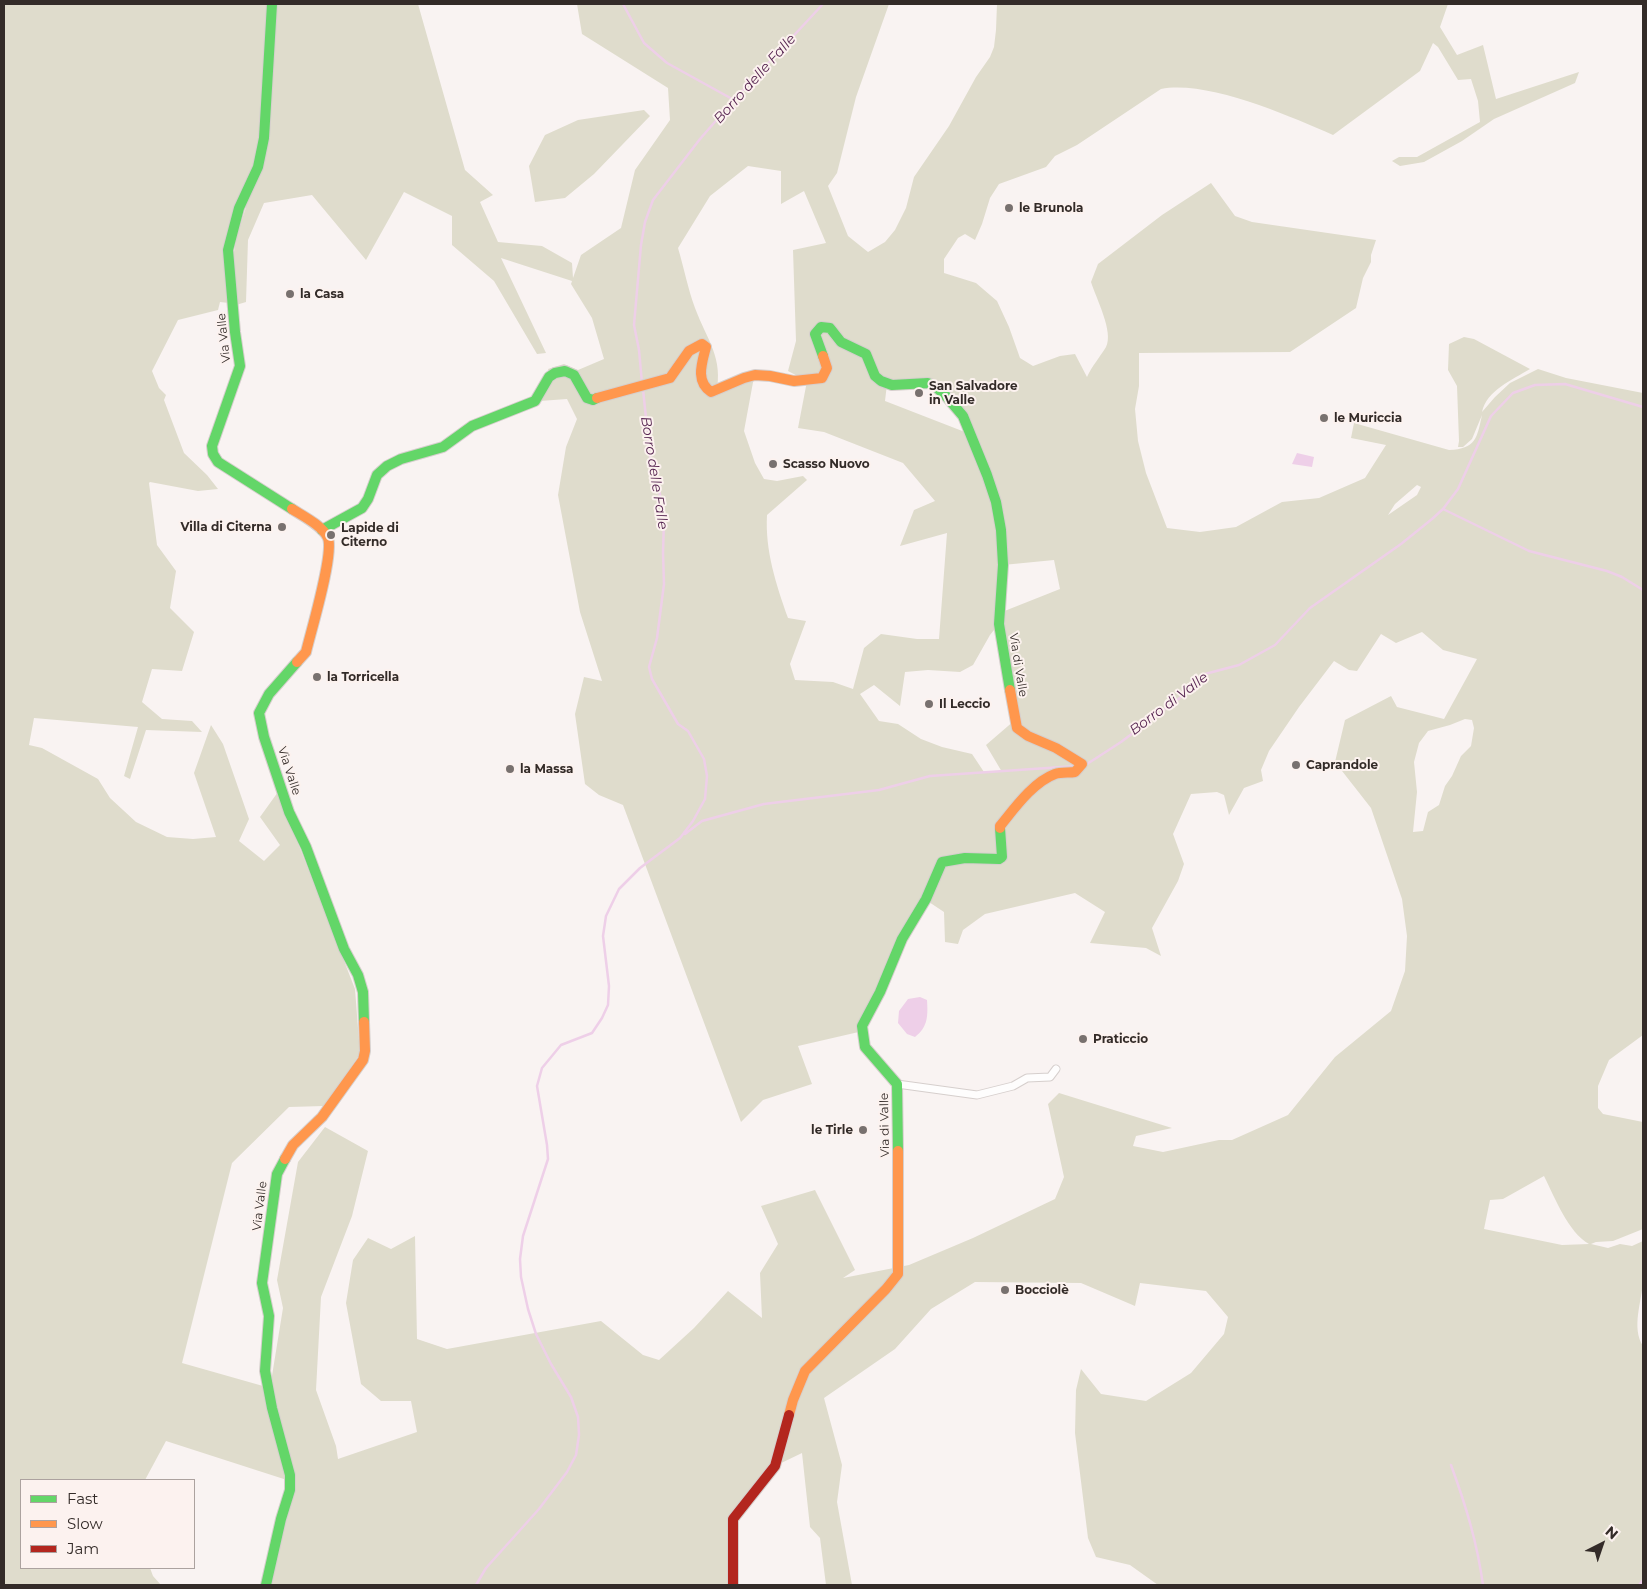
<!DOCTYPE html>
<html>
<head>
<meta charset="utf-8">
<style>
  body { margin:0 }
  #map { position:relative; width:1647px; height:1589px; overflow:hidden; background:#f9f3f2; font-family:Montserrat,sans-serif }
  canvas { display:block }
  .frame { position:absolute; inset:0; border:5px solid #332b28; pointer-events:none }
  .legend { position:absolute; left:20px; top:1479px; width:175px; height:90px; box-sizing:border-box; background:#fcf2ef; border:1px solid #aca29f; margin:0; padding:6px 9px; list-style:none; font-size:15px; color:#332b28 }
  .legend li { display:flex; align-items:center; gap:10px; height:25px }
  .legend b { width:25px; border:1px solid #aca29f }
  .north { position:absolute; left:1577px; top:1519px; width:50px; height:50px; -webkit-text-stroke:4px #fcf2ef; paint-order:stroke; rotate:41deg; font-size:14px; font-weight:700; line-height:20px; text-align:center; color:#332b28 }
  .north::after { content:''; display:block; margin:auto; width:18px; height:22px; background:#332b28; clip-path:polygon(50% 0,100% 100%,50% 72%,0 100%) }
</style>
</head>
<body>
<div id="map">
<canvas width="1647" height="1589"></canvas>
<div class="frame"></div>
<ul class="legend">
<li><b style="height:6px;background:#63d668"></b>Fast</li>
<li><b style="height:6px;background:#ff974d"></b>Slow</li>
<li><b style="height:6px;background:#b3261e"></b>Jam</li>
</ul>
<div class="north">N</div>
</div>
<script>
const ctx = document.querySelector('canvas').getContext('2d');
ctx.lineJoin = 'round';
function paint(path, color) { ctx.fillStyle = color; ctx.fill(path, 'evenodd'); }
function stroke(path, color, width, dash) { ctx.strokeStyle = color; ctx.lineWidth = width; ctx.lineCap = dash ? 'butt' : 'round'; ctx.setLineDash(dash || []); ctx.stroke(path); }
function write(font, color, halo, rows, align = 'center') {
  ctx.font = font + ' Montserrat,sans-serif'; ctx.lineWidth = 4; ctx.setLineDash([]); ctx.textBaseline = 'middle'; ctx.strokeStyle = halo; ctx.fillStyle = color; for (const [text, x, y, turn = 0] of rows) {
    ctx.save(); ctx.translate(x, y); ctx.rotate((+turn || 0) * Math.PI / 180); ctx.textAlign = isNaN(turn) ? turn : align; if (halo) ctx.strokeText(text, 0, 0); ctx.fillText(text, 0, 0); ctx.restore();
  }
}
const green = new Path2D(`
  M4,4H418L465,170L493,195L480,202L498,242L542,246L572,263L573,278L581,255L621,228L635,170L670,120L668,88L582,34L577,4H889L856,97L837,173L828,186L848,236L868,252L885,242L895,230L906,208L914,177L949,126L976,77L990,57L994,47L996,30L997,4H1448L1440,27L1457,55L1483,45L1496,99L1579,72L1575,83L1494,119L1462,141L1424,162L1400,166L1392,161L1399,157H1417L1480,122L1478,101L1471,79L1458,80L1438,47L1433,43L1420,71L1333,135C1289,116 1208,80 1161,89L1077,145L1055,156L1046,167L999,184L990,198L982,224L975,240L965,234L958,238L944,259V273L976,283L997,301L1009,327L1020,358L1033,366L1060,356L1075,354L1087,377C1092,366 1100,357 1106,347C1114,332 1096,298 1091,282L1098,264L1162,215L1211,183L1235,216L1252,222L1376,240L1371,255V262L1363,278L1356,308L1290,352L1139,353V386L1135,409L1138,441L1146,473L1167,528L1200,532L1236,527L1282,502L1319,498L1365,478L1386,445L1351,438L1354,423L1449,450C1476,449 1477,438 1482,415L1472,439L1463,447H1458L1459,441L1457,386L1448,370L1449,344L1464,337L1474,339L1530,369C1512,380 1487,390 1482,412L1495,397L1510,383L1538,369L1566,378L1643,393V1035L1609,1060L1598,1086V1108L1603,1114L1643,1122V1229L1613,1241L1596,1242L1591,1244L1608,1248L1620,1244L1632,1246L1643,1241C1643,1254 1644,1268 1643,1281C1642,1301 1631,1328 1643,1346V1585H1158L1130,1565L1096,1557L1088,1538L1075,1433L1076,1390L1081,1369L1101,1394L1146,1401L1191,1373L1224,1334L1228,1317L1206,1291L1140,1283L1135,1306L1081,1283L975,1282L931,1309L895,1349L824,1398L842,1465L837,1502L852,1585H826L820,1538L810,1527L802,1453L775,1466L733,1519V1585H266L290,1481L166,1441L145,1480H21V1568H150L153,1576L161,1585H4ZM748,166L781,171V204L804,191L826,243L793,250L796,341L788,371L807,381L798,428L824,432L903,463L935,501L914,510L900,546L947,533L939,639H917L881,634L864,648L853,689L833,682L795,680L790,664L806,621L788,618C776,584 765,551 767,515L807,480L803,476L777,481L764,479L755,463L744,431L754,377L716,394C724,358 707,340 695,308C688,289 684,268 678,248L710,196ZM404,192L452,216V245L494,281L537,354L546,353L501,258L572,281L571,284L592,318L604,359L578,370L564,364L548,369L551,379L540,401L567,399L577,419L566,447L558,495L580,612L602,681L584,677L575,714L585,784L599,795L623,805L741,1122L763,1100L812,1084L798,1046L863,1031L926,900L944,912L945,942L958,944L963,930L985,914L1075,893L1105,912L1090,943L1146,948L1161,956L1152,928L1178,881L1184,864L1173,834L1191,794L1217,792L1224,795L1229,815L1244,788L1263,781L1261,770L1269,751L1299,707L1334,661L1349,670L1357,671L1381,634L1396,643L1422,632L1443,650L1477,659L1444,719L1397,707L1391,696L1345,720L1335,762L1371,808L1402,899L1407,936L1405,971L1391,1011L1335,1057L1288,1115L1232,1140H1219L1163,1152L1133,1146L1136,1136L1172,1128L1059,1093L1048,1104L1064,1177L1055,1199L973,1238L909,1265L843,1278L855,1270L815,1190L761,1206L778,1244L760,1273L762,1318L728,1291L694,1328L659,1360L643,1355L601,1321L447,1349L417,1339L415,1236L391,1249L368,1238L353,1260L346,1303L361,1384L381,1401H411L417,1432L338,1459L336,1446L316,1390L321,1297L352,1216L368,1151L325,1127L298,1162L277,1280L283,1308L270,1388L182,1363L232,1163L289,1107L324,1106L360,1054L355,989L278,792L260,817L280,845L264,861L239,841L249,819L223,744L211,725L194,773L216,837L193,839L167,837L136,822L110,798L98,779L42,748L29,745L34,718L138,727L124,776L130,779L146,730L202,732L192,721L162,719L142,702L152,669L182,671L194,632L170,608L176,571L157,545L149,483L150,482L198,491L218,489L207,475L184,453L164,400L166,395L159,388L152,371L178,320L218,310L220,302L229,303L232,234L242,207H246L237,235L232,263L236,305L246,302L248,240L264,203L312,195L366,260ZM887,384L935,386L970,434L885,401ZM1417,485L1421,487L1417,495L1388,515L1395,504ZM1054,560L1060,589L1002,612L1003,565ZM998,625L1015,720L986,745L1002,772H984L972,754L942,747L921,739L898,724L879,721L860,694L874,685L900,706L905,672L928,670L960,672L973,665L990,635ZM1465,719L1472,720L1474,728L1471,746L1461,756L1452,776L1445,786L1439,805L1428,812L1423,831L1413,832L1417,792L1414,762L1419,743L1428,731L1450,725ZM1544,1176C1555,1198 1568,1232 1589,1244L1562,1245L1484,1229L1490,1200L1503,1199Z
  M644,110L650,116L594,174L565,198L535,202L529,166L545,135L578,120Z`);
const water = new Path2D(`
  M1297,453L1314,457L1312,467L1292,464Z
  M920,997L927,1000C928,1016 928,1027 915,1037L907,1034L898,1023L899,1011L908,999Z`);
const stream = new Path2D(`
  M623,4L644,43L667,63L734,100
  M642,383L639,350L634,325L641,245L645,222L653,200L700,139L734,100L823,4
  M1443,509L1529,551L1607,571L1622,577L1643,590
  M1084,766L1121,742L1185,694L1205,674L1239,665L1275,645L1310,608L1401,544L1432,519L1443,509L1458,489L1491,416L1513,393L1535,385L1565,384L1643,407
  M685,834L702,821L764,804L879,790L930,776L1077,766
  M1451,1465C1466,1506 1477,1542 1483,1585
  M476,1585L486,1568L539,1509L567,1472L576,1455L579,1435L578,1417L571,1397L551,1364L536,1334L528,1309L521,1277L520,1259L523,1236L548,1159L547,1145L537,1086L542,1068L561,1045L592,1033L602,1018L608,1005L609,986L603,936L606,916L619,889L640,868L680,838L693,821L705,799L707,776L704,759L688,731L678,724L652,679L649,667L657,638L664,584L663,553L664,519L659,489L650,457L643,389
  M1639,1585L1643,1580`);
const street = new Path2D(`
  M897,1084L977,1095L1013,1086L1027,1078L1050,1077L1056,1069`);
const fast = new Path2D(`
  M272,4L264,138L258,167L239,208L228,250L235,332L240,366L212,446L213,454L218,462L292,509
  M823,356L815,334L821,327L830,328L841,342L866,354L875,376L881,381L892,385L928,383L935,386L946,396L963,416L987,475L996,502L1001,530L1003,565L999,624L1010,690
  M322,530L362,508L368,499L377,475L387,466L401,459L443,447L472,426L535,401L549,377L555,373L565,371L574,375L587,398L593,400L597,398
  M297,662L269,694L259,713L264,737L289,812L306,847L344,949L358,975L363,992L364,1022
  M898,1151L897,1084L865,1047L862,1026L880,992L902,939L926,899L942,862L965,858L999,859L1002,857L1000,828
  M266,1585L281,1519L290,1490V1475L272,1408L265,1371L269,1316L262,1283L277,1174L285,1159`);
const slow = new Path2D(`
  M597,398L670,378L689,351L702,344L706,347C702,363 695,381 711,392L744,378L755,375L770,376L794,381L822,378L827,368L823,356
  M292,509C303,516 323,526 328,538C334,555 311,631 306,652L297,662
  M1000,828V826C1014,809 1033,782 1055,774C1061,772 1069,773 1075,772L1082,764L1056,748L1028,736L1017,728L1010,690
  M285,1159L293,1145L322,1117L363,1060L365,1051L364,1022
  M789,1415L793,1400L805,1371L886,1289L898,1274V1151`);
const jam = new Path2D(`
  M733,1585V1519L775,1466L789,1415`);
const markers = [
  [1009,208,5,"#78716f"],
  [290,294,5,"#78716f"],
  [919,393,5,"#78716f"],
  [1324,418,5,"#78716f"],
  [773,464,5,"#78716f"],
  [282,527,5,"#78716f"],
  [331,535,5,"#78716f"],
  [317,677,5,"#78716f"],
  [929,704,5,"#78716f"],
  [1296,765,5,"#78716f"],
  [510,769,5,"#78716f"],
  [1083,1039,5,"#78716f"],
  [863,1130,5,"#78716f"],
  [1005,1290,5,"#78716f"]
];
const poiNames = [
  ["le Brunola",1019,208],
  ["la Casa",300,294],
  ["San Salvadore",929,386],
  ["in Valle",929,400],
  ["le Muriccia",1334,418],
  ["Scasso Nuovo",783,464],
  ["Villa di Citerna",272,527,"right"],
  ["Lapide di",341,528],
  ["Citerno",341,542],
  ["la Torricella",327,677],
  ["Il Leccio",939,704],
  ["Caprandole",1306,765],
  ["la Massa",520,769],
  ["Praticcio",1093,1039],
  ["le Tirle",853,1130,"right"],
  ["Bocciolè",1015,1290]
];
const streetNames = [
  ["Via Valle",224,338,-96],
  ["Via di Valle",1018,665,81],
  ["Via Valle",289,771,72],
  ["Via di Valle",885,1125,-91],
  ["Via Valle",260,1206,-83]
];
const waterNames = [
  ["Borro delle Falle",755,79,-48],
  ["Borro delle Falle",654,473,81],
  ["Borro di Valle",1169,704,-37]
];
paint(green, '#dfdccc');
paint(water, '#eecfe8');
stroke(stream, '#eecfe8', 2.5);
stroke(street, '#d6cfcd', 9);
stroke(fast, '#d6cfcd', 12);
stroke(slow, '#d6cfcd', 12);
stroke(jam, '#d6cfcd', 12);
stroke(street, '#fefdfd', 7);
stroke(fast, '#63d668', 10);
stroke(slow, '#ff974d', 10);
stroke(jam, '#b3261e', 10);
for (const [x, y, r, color] of markers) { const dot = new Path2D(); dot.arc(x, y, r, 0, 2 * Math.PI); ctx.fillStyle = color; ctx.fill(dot); stroke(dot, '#fcf2ef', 2); }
write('bold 12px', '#332b28', '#fcf2ef', poiNames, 'left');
write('12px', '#332b28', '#fcf2ef', streetNames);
write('italic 14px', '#562551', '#fcf2ef', waterNames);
</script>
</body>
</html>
